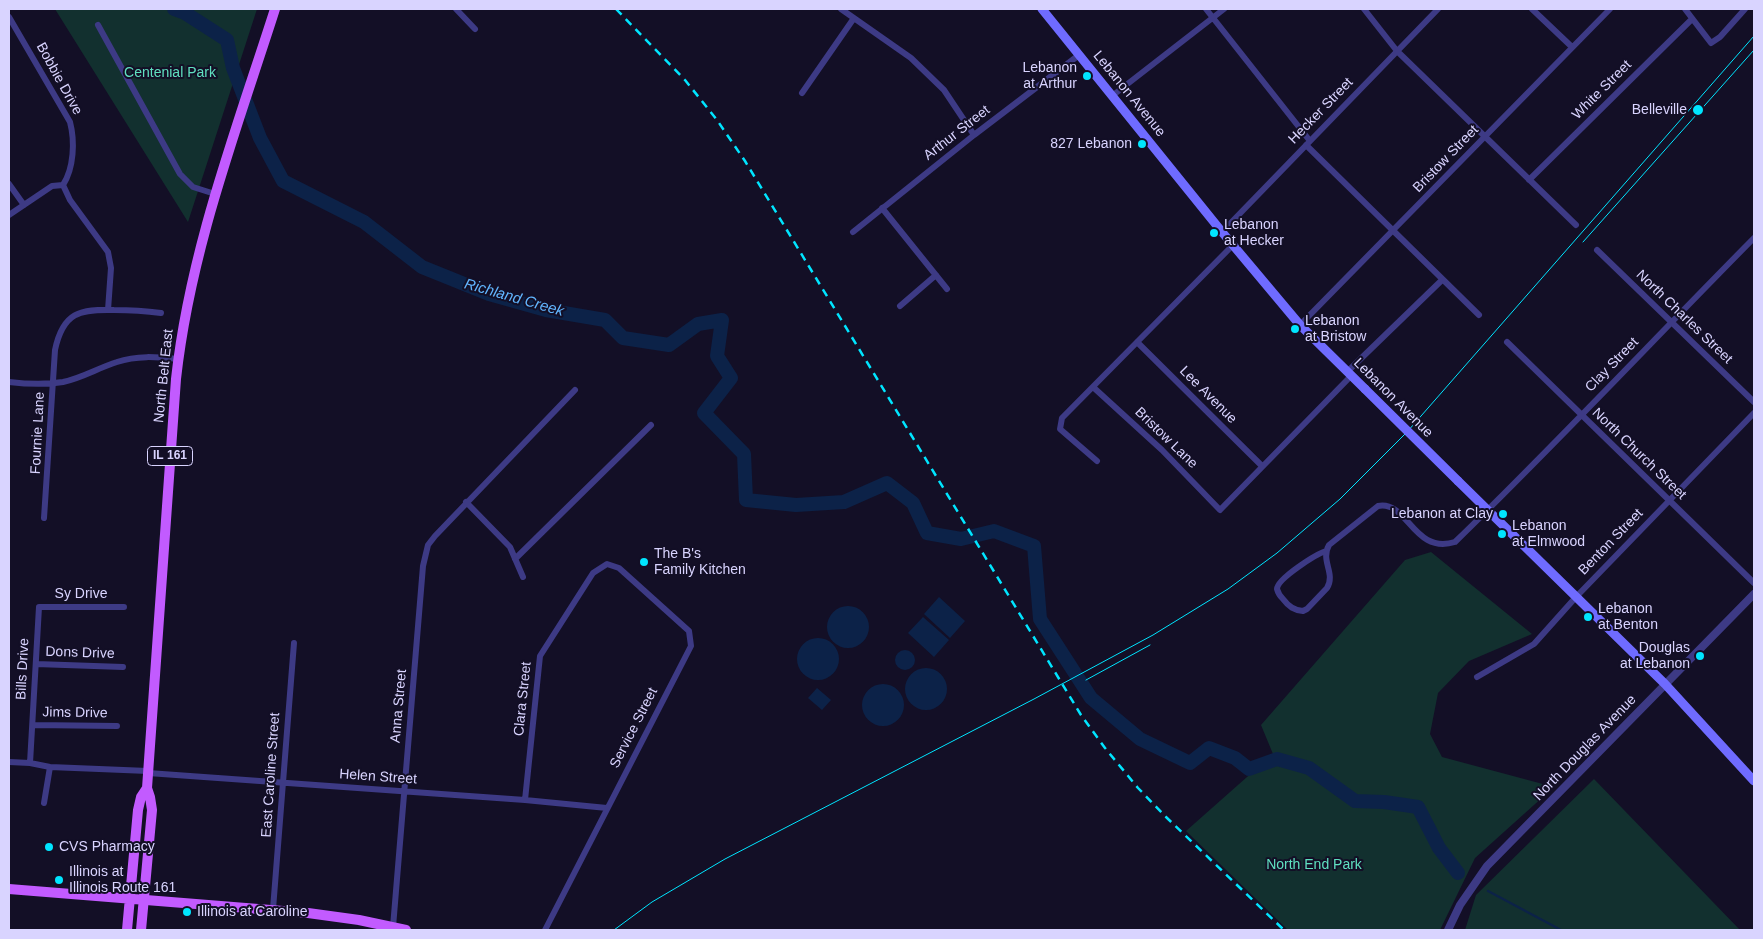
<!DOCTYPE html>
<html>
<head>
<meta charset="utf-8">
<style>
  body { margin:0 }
  #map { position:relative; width:1763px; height:939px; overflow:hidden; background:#130f26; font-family:Helvetica,sans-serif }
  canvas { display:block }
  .frame { position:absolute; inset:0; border:10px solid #d9d4ff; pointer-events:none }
</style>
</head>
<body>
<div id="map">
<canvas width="1763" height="939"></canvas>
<div class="frame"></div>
</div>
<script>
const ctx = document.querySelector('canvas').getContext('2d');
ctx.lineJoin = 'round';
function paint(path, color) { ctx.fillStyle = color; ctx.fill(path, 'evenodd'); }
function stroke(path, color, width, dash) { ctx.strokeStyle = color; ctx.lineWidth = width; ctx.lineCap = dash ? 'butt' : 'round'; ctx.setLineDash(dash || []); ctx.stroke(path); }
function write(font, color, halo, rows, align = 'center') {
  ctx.font = font + ' Helvetica,sans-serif'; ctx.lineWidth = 4; ctx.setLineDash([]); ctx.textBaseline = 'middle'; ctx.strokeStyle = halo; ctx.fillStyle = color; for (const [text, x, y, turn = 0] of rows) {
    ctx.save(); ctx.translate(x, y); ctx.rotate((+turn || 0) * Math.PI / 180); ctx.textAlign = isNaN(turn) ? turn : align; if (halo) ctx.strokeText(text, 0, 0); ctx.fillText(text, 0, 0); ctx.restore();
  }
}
const green = new Path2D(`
  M55,9H257L188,222Z
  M1431,552L1532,634L1469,661L1438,693L1430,734L1442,757L1554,787L1475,858L1440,930H1288L1186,831L1273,754L1261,725L1405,560Z
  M1594,779L1740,930H1465L1476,895Z`);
const water = new Path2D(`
  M939,597L965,621L950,638L924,614Z
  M827 627a21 21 0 1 1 42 0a21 21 0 1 1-42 0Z
  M923,617L949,640L934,657L908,633Z
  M797 659a21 21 0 1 1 42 0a21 21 0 1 1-42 0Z
  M895 660a10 10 0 1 1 20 0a10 10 0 1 1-20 0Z
  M905 689a21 21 0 1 1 42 0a21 21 0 1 1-42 0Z
  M862 705a21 21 0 1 1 42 0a21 21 0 1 1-42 0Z
  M817,688L831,700L822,710L808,698Z`);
const stream = new Path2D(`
  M1488,891L1561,930`);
const river = new Path2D(`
  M174,9L185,13L227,40L233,68L260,138L283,181L364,222L422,267L489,294L546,310L605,320L623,338L669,345L698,324L722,320L717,356L731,378L704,413L744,454L746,500L796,505L844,502L887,483L913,503L927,533L961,539L994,531L1034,546L1040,619L1091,698L1140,739L1190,763L1209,748L1235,758L1249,769L1277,759L1309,768L1355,801L1384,802L1418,807L1439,848L1458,873`);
const minor = new Path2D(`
  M456,9L475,29
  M841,9L911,58L944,90L974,135
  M1206,9L1310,141
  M1364,9L1397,51L1576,225
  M1532,9L1572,47
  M1685,9L1711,43L1720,37L1745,9
  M9,17L70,122C75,141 74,168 63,185
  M98,25L180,174L193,187L215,194
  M802,93L854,18
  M1112,96L1224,9
  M1306,145L1479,315
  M1529,180L1692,19
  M9,184L24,205
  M63,185L70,200L108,252L111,268L108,310
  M882,208L947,289
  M9,215L52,186L63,185
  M853,232L974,135L1079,55
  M1222,232L1438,9
  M1597,250L1754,402
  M900,306L936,275
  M1300,325L1610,9
  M1137,342L1262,466
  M1507,342L1754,583
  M1347,372L1442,280
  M9,382C26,384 45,385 63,382C82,378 98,368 117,362C137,355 157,357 178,359
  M1093,387L1162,450L1220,510L1351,376
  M1097,461L1060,429L1062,418L1233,245
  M466,502L510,547L523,577
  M44,518L55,350C63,312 80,309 114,310C130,310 146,311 161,313
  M1326,551C1316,554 1277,579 1277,589C1278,593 1281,597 1283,599C1289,607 1294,610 1303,611L1307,609L1327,588C1336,573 1320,561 1329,545L1378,506C1408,500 1413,555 1455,542C1557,443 1654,339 1754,238
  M515,559L651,425
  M36,664L123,667
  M1477,677L1534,644L1576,597L1754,413
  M33,725L117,726
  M9,762L30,763L50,767L148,771
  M30,763L39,607H124
  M148,773L525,800L607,808
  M525,800L540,656L593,573L607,564L619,568L689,631L691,646L545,930
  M44,803L50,767
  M273,909L294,643
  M393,927L423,566L428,545L435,536L575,390`);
const tertiary = new Path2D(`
  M1448,930L1460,905L1487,866L1754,594`);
const secondary = new Path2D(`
  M1042,9L1222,232L1300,325L1365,389
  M1458,481L1665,684L1754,781`);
const primary = new Path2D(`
  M9,889L308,913L359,920L406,930
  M127,930L138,810L141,797L147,788L176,379C190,251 236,131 275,9
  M141,930L152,810L150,797L147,788`);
const tram = new Path2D(`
  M1583,242L1754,50
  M1086,680L1150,645
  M614,930L652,902L725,859L1034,699L1153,635L1228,589L1277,553L1340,499L1407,432L1754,36`);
const rail = new Path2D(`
  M616,9L685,80L717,120L745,161L1081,715L1105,748L1138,788L1166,817L1284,930`);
const secondaryBridge = new Path2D(`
  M1365,389L1458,481`);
const markers = [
  [1087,76,5,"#00e5ff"],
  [1698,110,6,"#00e5ff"],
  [1142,144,5,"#00e5ff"],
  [1214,233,5,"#00e5ff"],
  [1295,329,5,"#00e5ff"],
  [1503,514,5,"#00e5ff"],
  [1502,534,5,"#00e5ff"],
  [644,562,5,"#00e5ff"],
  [1588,617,5,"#00e5ff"],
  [1700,656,5,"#00e5ff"],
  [49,847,5,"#00e5ff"],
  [59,880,5,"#00e5ff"],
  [187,912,5,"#00e5ff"]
];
const shields = [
  [170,456,45]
];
const shieldNames = [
  ["IL 161",170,456]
];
const poiNames = [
  ["Lebanon",1077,68,"right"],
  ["at Arthur",1077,84,"right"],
  ["Belleville",1687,110,"right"],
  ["827 Lebanon",1132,144,"right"],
  ["Lebanon",1224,225],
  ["at Hecker",1224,241],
  ["Lebanon",1305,321],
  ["at Bristow",1305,337],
  ["Lebanon at Clay",1493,514,"right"],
  ["Lebanon",1512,526],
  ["at Elmwood",1512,542],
  ["The B's",654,554],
  ["Family Kitchen",654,570],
  ["Lebanon",1598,609],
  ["at Benton",1598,625],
  ["Douglas",1690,648,"right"],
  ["at Lebanon",1690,664,"right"],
  ["CVS Pharmacy",59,847],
  ["Illinois at",69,872],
  ["Illinois Route 161",69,888],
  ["Illinois at Caroline",197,912]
];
const parkNames = [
  ["Centenial Park",170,73],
  ["North End Park",1314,865]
];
const streetNames = [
  ["Bobbie Drive",59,79,61],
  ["White Street",1602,90,-45],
  ["Lebanon Avenue",1129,94,51],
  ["Hecker Street",1321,111,-46],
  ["Arthur Street",957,133,-38],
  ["Bristow Street",1446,159,-46],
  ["North Charles Street",1684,317,44],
  ["Clay Street",1612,365,-46],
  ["North Belt East",164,376,-84],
  ["Lee Avenue",1208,395,45],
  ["Lebanon Avenue",1393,398,45],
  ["Fournie Lane",38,433,-87],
  ["Bristow Lane",1166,438,44],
  ["North Church Street",1639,454,44],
  ["Benton Street",1611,542,-46],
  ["Sy Drive",81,594],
  ["Dons Drive",80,653,2],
  ["Bills Drive",23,669,-87],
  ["Clara Street",523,699,-84],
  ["Anna Street",399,706,-85],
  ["Jims Drive",75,713,1],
  ["Service Street",634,728,-63],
  ["North Douglas Avenue",1585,748,-46],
  ["East Caroline Street",271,775,-86],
  ["Helen Street",378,777,4]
];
const waterNames = [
  ["Richland Creek",514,298,16]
];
paint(green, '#12302f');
paint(water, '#0c2248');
stroke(stream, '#0c2248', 2.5);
stroke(river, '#0c2248', 14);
stroke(minor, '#3d3a85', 6);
stroke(tertiary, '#3d3a85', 8);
stroke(secondary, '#6f6bff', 9);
stroke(primary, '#c25bff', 10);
stroke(tram, '#00e5ff', 1);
stroke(rail, '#00e5ff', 2.5, [8, 6]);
stroke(secondaryBridge, '#6f6bff', 9);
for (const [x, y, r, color] of markers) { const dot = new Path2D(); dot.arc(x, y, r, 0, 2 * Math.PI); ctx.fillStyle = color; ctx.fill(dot); stroke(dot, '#130f26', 2); }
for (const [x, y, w] of shields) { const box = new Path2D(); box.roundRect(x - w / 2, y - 9.5, w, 19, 4); ctx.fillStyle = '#130f26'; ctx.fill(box); stroke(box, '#d9d4ff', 1); }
write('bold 12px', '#d9d4ff', null, shieldNames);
write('14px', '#d9d4ff', '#130f26', poiNames, 'left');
write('14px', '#5fe0c0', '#130f26', parkNames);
write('14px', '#d9d4ff', '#130f26', streetNames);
write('italic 15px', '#62b6ff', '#130f26', waterNames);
</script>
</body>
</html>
